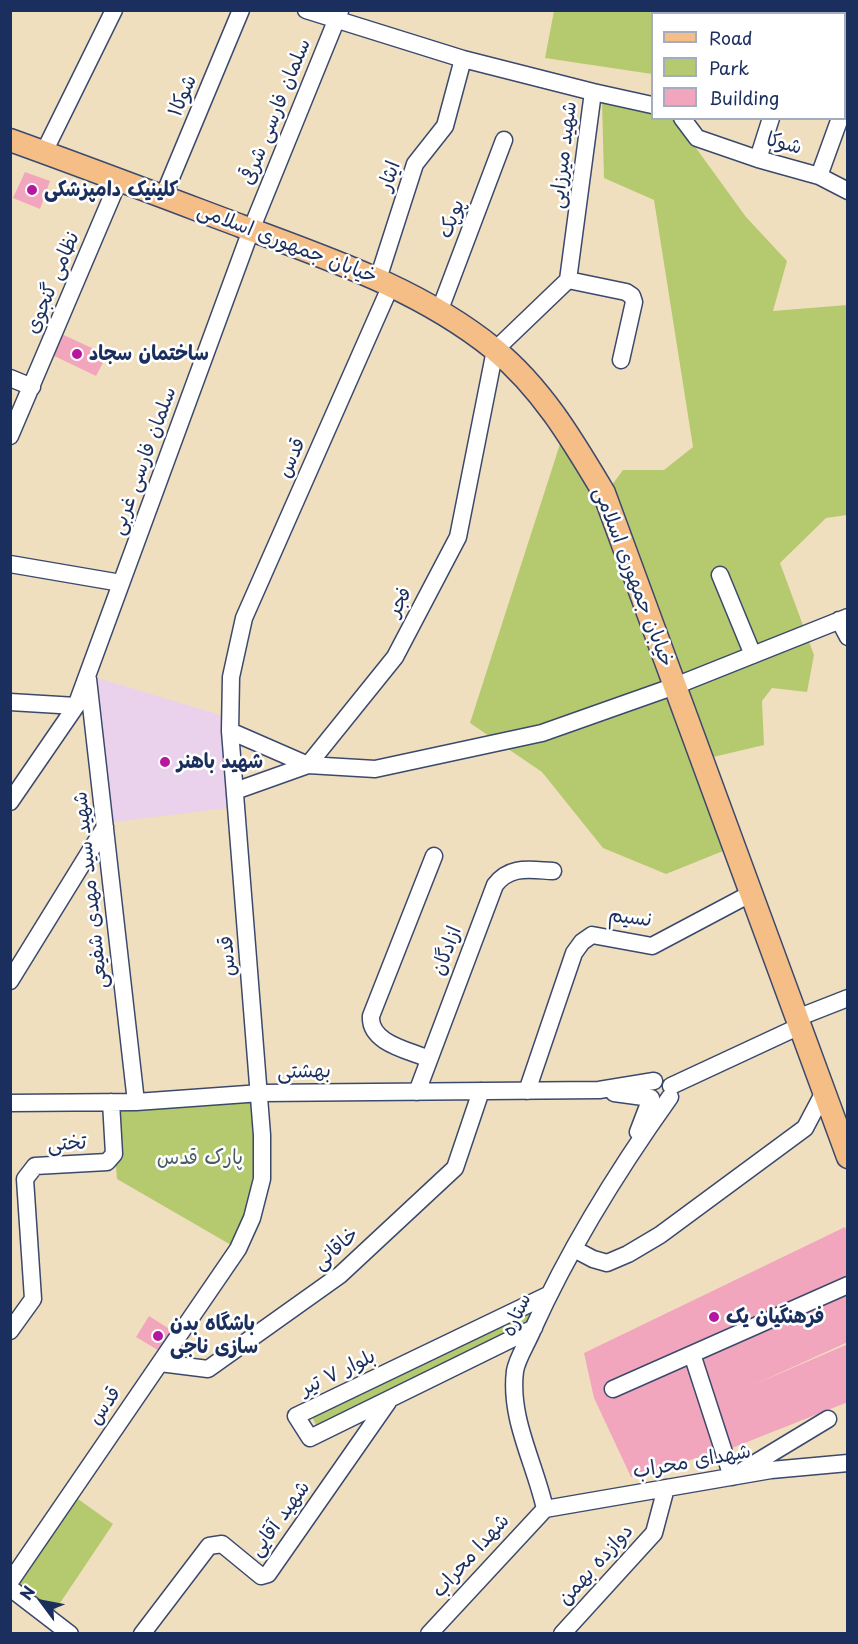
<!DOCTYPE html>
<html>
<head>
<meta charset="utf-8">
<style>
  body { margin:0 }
  #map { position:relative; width:858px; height:1644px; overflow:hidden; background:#f0dfbf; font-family:"Playpen Sans",sans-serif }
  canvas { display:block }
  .frame { position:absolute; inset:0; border:12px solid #1b2f5e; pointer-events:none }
  .legend { position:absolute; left:651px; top:12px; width:195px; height:108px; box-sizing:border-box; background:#fff; border:2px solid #a4acbf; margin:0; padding:8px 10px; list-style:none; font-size:18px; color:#1b2f5e }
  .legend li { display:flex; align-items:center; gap:12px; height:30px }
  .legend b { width:30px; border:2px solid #a4acbf }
  .north { position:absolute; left:12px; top:1572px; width:60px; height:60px; -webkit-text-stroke:4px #fff; paint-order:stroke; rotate:302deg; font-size:16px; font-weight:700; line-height:24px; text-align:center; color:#1b2f5e }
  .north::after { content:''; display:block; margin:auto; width:21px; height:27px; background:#1b2f5e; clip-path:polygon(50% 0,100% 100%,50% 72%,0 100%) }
</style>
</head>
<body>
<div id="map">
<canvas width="858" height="1644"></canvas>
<div class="frame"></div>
<ul class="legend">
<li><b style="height:8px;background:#f6be87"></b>Road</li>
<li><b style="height:16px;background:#b5ca6e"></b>Park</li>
<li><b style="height:16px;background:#f2a6bd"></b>Building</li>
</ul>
<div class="north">N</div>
</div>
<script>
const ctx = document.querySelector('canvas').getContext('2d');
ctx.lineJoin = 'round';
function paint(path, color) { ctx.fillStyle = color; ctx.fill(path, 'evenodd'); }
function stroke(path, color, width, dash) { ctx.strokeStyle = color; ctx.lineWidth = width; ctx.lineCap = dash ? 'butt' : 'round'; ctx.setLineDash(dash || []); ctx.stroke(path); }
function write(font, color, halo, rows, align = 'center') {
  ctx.font = font + ' "Playpen Sans","Playpen Sans Arabic",sans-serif'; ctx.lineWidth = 5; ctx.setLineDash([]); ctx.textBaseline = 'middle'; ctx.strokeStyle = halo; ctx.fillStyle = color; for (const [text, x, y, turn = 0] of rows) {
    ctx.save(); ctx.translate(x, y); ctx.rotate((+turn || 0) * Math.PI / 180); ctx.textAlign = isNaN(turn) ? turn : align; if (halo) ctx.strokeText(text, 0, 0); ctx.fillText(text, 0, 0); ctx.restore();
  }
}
const built = new Path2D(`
  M88,675L230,718L236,807L104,823Z`);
const green = new Path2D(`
  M554,11V10L715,11L714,14H652V74L545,58Z
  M602,102L652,109V118L675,119L746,217L787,261L773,311L847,305V515L826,518L780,563L814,655L807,692L772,688L762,701L764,745L709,758L609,489L623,470H664L693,447L654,200L604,178Z
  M562,426L603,494L733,847L666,874L603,848L542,772L470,723L560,444Z
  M261,1093L262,1179L238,1249L117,1179L111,1102Z
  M548,1296L536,1323L318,1429L309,1411Z
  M71,1494L113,1524L50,1618L11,1587Z`);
const building = new Path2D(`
  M25,172L50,181L40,209L13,198Z
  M55,331L107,355L96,376L46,352Z
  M845,1227L848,1236V1342L753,1385L848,1344V1402L732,1448L631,1477L594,1398L584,1353Z
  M149,1316L179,1335L166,1355L136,1337Z`);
const minor = new Path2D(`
  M306,10L463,59L593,92L568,280L495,350L458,537L395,657L308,765
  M804,14L805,10
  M593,92L652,105
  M844,105L848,97
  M682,118L697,138L758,159L819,176L848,191
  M44,152L114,10
  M758,159L771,118
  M819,176L840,118
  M163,197L241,10
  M378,279L415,164L445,126L463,59
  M568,280L626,292L632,296L634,302L621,360
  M439,312L504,140
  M10,378L32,387
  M10,436L119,180
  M10,564L121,583
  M720,575L753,655
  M839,620L848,637
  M88,679L136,1102
  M10,702L76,706
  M230,731L308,765
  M235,791L308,765L375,769L542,733L675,686L848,617
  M10,802L76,706L251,230L340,11
  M10,981L105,827
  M797,1018L848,998
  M429,1059C408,1050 369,1043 371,1016L434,856
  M671,1086L800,1026
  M527,1091L574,953L582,942L592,935L652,946L750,894
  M417,1092L495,885C510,865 530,870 553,871
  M614,1093L651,1098L638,1132
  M10,1103L136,1102L261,1093L599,1090L654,1081
  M574,1249L593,1259L607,1263L628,1254L660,1235L805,1128L824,1092
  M534,1328L310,1438L296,1416L548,1295
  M10,1331L33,1299L25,1179L35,1166L107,1162L114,1154L111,1102
  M692,1354L732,1477L828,1419
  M160,1363L208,1369L340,1275L455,1168L481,1091
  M613,1389L848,1285
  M545,1509C535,1463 509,1419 515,1371C517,1358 528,1342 533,1329C570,1247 618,1170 670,1097
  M545,1509L771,1470L848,1463
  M10,1582L238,1249L252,1218L262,1179V1135L230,731L231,677L244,618L391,285
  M10,1588L70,1634
  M142,1634L209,1546L222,1544L261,1576L268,1574L388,1402
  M429,1634L545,1509
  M562,1634L654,1533L666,1488`);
const major = new Path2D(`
  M10,140C88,168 164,197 241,226C329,259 420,289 494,349C542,388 573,441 604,493L848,1157`);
const markers = [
  [32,190,6,"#b5179e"],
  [77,354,6,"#b5179e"],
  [165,762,6,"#b5179e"],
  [714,1317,6,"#b5179e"],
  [158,1336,6,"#b5179e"]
];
const streetNames = [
  ["شوکا۱",183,96,-67],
  ["سلمان فارسی شرقی",276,112,-68],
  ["شوکا",784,144,15],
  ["شهید میرزایی",564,155,-83],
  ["ایثار",390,176,-70],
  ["پوپک",452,219,-69],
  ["خیابان جمهوری اسلامی",287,244,21],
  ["نظامی گنجوی",53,283,-67],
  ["قدس",292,458,-66],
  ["سلمان فارسی غربی",144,461,-70],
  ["خیابان جمهوری اسلامی",633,577,69],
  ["فجر",400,602,-62],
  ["شهید سید مهدی شفیعی",91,890,-96],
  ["نسیم",630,918,7],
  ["ازادگان",447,951,-69],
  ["قدس",228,956,-95],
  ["بهشتی",304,1072,-1],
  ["تختی",67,1144,-3],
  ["خاقانی",336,1249,-41],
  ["ستاره",517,1315,-66],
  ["بلوار ۷ تیر",338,1373,-26],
  ["قدس",105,1406,-56],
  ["شهدای محراب",692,1462,-10],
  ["شهید آقایی",280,1519,-54],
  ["شهدا محراب",471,1556,-48],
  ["دوازده بهمن",596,1565,-48]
];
const poiNames = [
  ["کلینیک دامپزشکی",44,190],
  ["ساختمان سجاد",89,354],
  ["شهید باهنر",177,762],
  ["فرهنگیان یک",726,1317],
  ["باشگاه بدن",170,1324],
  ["سازی ناجی",170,1347]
];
const parkNames = [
  ["پارک قدس",200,1158]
];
paint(built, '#ead1ec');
paint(green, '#b5ca6e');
paint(building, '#f2a6bd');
stroke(minor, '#3b496d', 19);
stroke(major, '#3b496d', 25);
stroke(minor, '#fff', 16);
stroke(major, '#f6be87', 22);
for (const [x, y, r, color] of markers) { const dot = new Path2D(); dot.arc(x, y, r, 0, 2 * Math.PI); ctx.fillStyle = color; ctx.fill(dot); stroke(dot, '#fff', 2); }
write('20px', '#1b2f5e', '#fff', streetNames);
write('bold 20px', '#1b2f5e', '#fff', poiNames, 'left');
write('20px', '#495e63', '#fff', parkNames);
</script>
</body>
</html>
